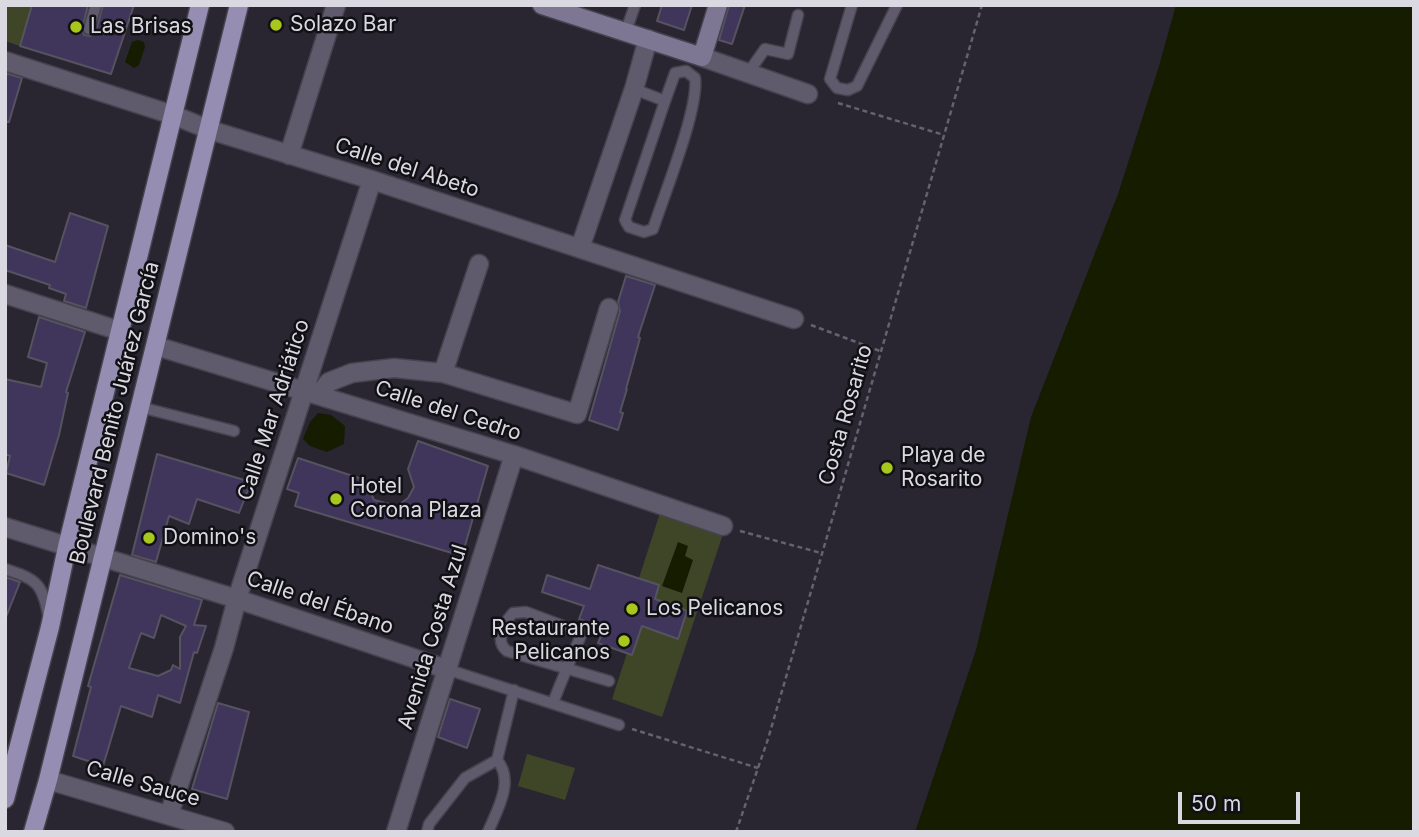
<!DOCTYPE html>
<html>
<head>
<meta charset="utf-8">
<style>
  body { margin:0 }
  #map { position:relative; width:1419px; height:837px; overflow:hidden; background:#292632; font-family:Inter,sans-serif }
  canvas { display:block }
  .frame { position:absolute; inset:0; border:7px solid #dad9e1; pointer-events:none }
  .scale { position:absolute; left:1178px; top:792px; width:122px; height:32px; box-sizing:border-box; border:4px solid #dad9e1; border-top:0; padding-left:9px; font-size:21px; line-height:24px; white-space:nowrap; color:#dad9e1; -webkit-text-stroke:5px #111015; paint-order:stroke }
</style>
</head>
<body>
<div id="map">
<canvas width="1419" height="837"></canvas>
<div class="frame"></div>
<div class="scale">50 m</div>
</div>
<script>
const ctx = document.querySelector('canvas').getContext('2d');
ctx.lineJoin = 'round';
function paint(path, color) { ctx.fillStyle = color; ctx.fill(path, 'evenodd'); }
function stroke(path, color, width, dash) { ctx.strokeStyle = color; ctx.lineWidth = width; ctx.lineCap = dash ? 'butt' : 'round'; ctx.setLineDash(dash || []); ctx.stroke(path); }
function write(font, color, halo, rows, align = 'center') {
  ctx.font = font + ' Inter,sans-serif'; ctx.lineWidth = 5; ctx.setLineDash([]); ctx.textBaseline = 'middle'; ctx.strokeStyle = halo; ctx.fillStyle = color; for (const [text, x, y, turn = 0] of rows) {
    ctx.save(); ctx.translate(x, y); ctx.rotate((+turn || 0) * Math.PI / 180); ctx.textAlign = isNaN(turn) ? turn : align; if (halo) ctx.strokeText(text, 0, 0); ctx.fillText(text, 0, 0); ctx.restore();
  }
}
const green = new Path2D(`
  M5,5H32L20,46L5,41Z
  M660,513L723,534L662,717L612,699L627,653L642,626L678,639L687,611L655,599L659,585L639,578Z
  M527,754L575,768L565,800L518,786Z`);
const water = new Path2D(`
  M1176,5H1414V832H915L976,650L1031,417L1118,194L1159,66Z
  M138,40L144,42L145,47L139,65L134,68L125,62L132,42Z
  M318,413L331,415L345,426L344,444L327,452L310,446L303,439L310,422Z
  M678,542L688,546L685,556L693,560L682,593L662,586Z`);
const building = new Path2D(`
  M32,5H88L82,30L84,35L90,36L96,31L103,5H134L111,74L20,46Z
  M662,5H692L684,30L657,21Z
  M729,5H745L732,44L719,40Z
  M5,73L22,78L9,122H5Z
  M70,213L108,226L86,308L64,301L66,294L49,288L50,285L5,270V245L55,262Z
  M626,276L655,285L638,337L640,338L626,389H627L620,412L623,413L618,430L589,420L620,311L618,302Z
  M39,317L85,332L66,392L68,393L59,435L44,485L6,473L10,456L5,454V379L41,387L47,363L28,357Z
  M418,441L488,466L462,556L295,506L299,493L287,489L298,458L365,480L374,500L397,506L408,498L414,487L408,469Z
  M157,454L251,482L239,513L197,499L189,524L169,516L156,562L132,555Z
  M598,565L659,585L655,599L687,611L678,639L642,626L632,655L598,643L604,629L579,619L584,606L542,592L547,575L590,589Z
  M120,575L202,600L194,625L206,626L197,653L194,652L180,703L158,695L152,717L121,706L103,766L73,756L91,687L88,686ZM161,615L186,626L180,637V669L173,665L171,670L158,676L129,668L141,633L154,638Z
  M5,577L20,582L6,617H5Z
  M450,699L480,709L467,748L438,737Z
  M218,703L249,712L227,799L192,789Z`);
const path = new Path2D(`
  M838,103L944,135
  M811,325L880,351
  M740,531L821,553
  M632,729L758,768
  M736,832L768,739L982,5`);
const lane = new Path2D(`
  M852,5L830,79L837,88L848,90L857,86L897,5
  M89,29L96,5
  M626,31L635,5
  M748,73L765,49L788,54L798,15
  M634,89L665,101L625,220L629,227L644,232L653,229C664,195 699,109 695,78L686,71L675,73L665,101
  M140,407L234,431
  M5,569C35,579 42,582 48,614
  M446,669L619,725
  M553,703C562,679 572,656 582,633L526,612L513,613C504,623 494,641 507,651L609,681
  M427,832L429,824L465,778L497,760
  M488,832C497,810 515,781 497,760L514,690`);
const street = new Path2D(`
  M702,57L808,94
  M5,61L173,115L210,130L372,180L794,319
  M289,155L336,5
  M580,248L634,89L648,39
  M5,294L120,331
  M156,346L514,455L723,526
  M443,373L479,264
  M319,394L329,382L352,373L394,368L443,373L577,414L609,308
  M5,527L237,599L446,669
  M48,780L225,832
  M169,815L224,648L237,599L372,180
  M396,832L514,455`);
const secondary = new Path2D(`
  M542,5L702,57L718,5`);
const primary = new Path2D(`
  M5,799L50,627L67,547L200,5
  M33,832L48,780L239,5`);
const markers = [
  [276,25,7,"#a8c71c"],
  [76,27,7,"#a8c71c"],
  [887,468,7,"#a8c71c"],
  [336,499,7,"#a8c71c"],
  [149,538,7,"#a8c71c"],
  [632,609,7,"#a8c71c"],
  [624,641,7,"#a8c71c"]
];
const poiNames = [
  ["Solazo Bar",290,25],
  ["Las Brisas",90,27],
  ["Playa de",901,456],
  ["Rosarito",901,480],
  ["Hotel",350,487],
  ["Corona Plaza",350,511],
  ["Domino's",163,538],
  ["Los Pelicanos",646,609],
  ["Restaurante",610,629,"right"],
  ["Pelicanos",610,653,"right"]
];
const streetNames = [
  ["Calle del Abeto",407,168,18],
  ["Calle Mar Adriático",274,410,-72],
  ["Calle del Cedro",448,411,18],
  ["Boulevard Benito Juárez García",115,413,-76],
  ["Costa Rosarito",846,415,-74],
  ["Calle del Ébano",320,603,19],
  ["Avenida Costa Azul",433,637,-73],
  ["Calle Sauce",143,784,16]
];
paint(green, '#3e4627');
paint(water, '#151c00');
paint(building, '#40365c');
stroke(building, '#565360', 2);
stroke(lane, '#45434e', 13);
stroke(street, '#45434e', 21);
stroke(secondary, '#45434e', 21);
stroke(primary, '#45434e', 21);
stroke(path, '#64626d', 2.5, [5, 3.5]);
stroke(lane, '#5f5b6d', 10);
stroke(street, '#5f5b6d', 18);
stroke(secondary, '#7e7794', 18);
stroke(primary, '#958db2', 18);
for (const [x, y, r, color] of markers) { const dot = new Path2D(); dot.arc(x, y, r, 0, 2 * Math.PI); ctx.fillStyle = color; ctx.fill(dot); stroke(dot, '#111015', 2.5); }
write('21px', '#dad9e1', '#111015', poiNames, 'left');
write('21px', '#dad9e1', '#111015', streetNames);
</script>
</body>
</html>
